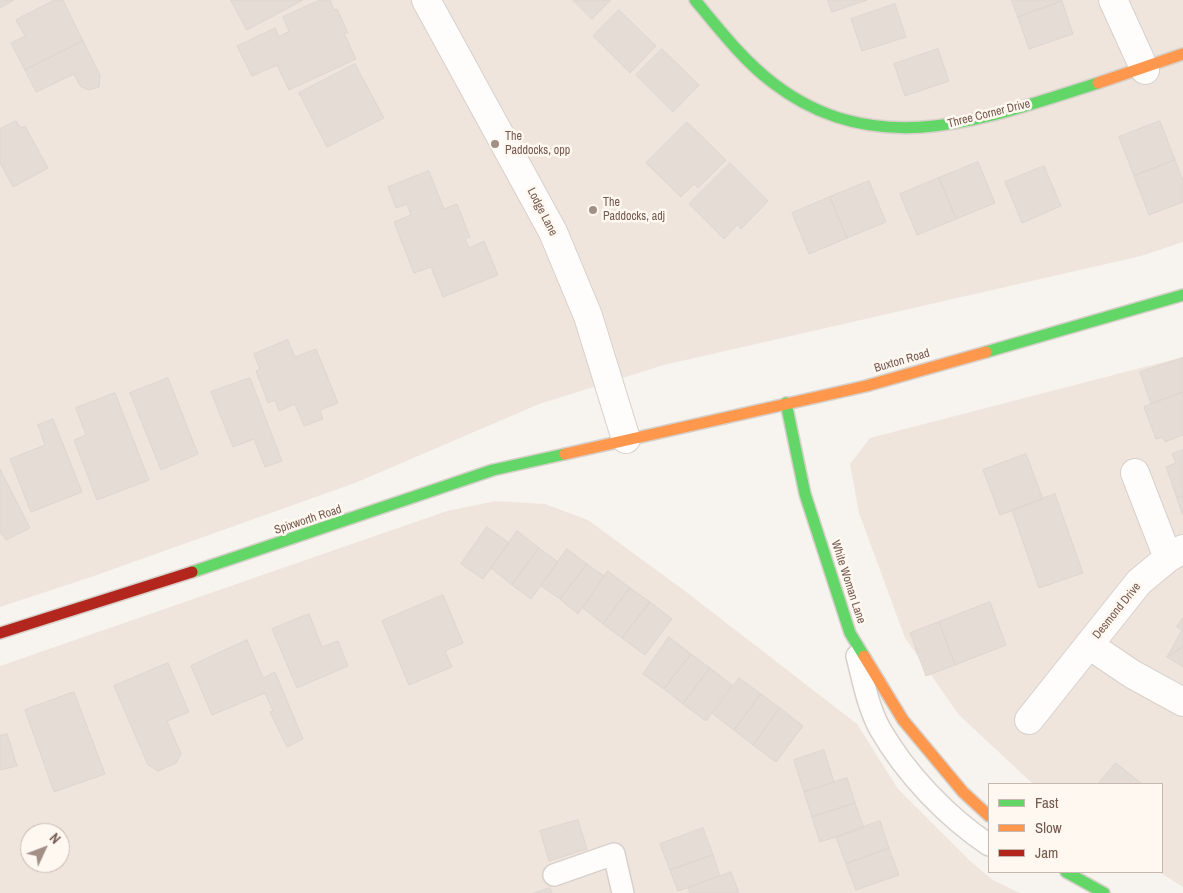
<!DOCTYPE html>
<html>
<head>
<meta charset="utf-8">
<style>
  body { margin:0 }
  #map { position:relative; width:1183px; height:893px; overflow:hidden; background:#f7f3ee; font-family:"Archivo Narrow",sans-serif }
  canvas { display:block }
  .legend { position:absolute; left:988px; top:783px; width:175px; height:90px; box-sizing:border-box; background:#fef8f1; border:1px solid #c7b9b0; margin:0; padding:6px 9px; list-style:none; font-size:15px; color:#755a4f }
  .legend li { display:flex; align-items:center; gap:10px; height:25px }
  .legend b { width:25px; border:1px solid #c7b9b0 }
  .north { position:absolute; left:20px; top:823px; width:50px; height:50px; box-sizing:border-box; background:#fef8f1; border:1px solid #c7b9b0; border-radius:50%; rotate:47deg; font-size:14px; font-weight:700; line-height:20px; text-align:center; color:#755a4f }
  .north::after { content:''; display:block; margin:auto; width:18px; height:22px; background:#a29087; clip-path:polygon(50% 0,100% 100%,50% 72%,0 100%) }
</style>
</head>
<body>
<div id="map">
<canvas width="1183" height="893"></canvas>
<ul class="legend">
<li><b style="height:6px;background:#63d668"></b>Fast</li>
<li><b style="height:6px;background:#ff974d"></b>Slow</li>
<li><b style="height:6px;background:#b3261e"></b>Jam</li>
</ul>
<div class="north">N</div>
</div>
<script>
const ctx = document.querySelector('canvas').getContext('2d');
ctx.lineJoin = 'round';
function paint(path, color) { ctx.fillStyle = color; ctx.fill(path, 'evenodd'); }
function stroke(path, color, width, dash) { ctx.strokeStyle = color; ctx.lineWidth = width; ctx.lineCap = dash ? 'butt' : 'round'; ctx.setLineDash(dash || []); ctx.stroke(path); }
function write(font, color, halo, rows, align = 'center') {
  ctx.font = font + ' "Archivo Narrow",sans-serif'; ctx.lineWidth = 5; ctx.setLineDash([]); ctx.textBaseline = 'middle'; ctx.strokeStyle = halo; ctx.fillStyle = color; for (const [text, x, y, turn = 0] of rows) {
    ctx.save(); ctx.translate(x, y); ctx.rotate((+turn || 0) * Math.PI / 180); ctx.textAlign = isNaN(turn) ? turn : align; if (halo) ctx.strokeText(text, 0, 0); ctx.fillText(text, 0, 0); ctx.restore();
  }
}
const residential = new Path2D(`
  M0,0H1183V242L1141,256L664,365L539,404L355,483L91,577L0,607Z
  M1183,357V887L1159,872H1162V784H1033L959,715L905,638L859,513L850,464L870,438Z
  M496,501L545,504L588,520L685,591L857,724L898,789L970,861L993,880L1020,893H0V666L447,511ZM30,833H60V863H30Z`);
const building = new Path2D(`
  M0,0H14L0,8Z
  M55,0H63L83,41L25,70L11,43L25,36L16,20Z
  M231,0H303L247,30Z
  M320,0H330L334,10L337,9L348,33H344L356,59L289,90L277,65L252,76L237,46L275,28L279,37L289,31L283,17Z
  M573,0H611L592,19Z
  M828,0H867L832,12Z
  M1012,0H1061L1062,1L1018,17Z
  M1062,1L1073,34L1029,49L1018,17Z
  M895,4L906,37L862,51L851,19Z
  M619,10L656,46L630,73L593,36Z
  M83,41L100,75L99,87L88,90L80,86L74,74L36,92L25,70Z
  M662,49L699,85L673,112L636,75Z
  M938,49L949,81L905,96L894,64Z
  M355,64L384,118L327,147L299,93Z
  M16,121L21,128L25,126L48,168L13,187L0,163V129Z
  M1160,121L1175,160L1134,176L1119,137Z
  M687,122L726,160L698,188L694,184L681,197L646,163Z
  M1175,160L1183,180V202L1149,215L1134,176Z
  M978,162L995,203L956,219L939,178Z
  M730,163L768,201L741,229L737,225L724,239L689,204Z
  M1044,166L1061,206L1022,223L1005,182Z
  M429,171L444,209L457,204L470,237L465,239L469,248L484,241L498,275L443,297L431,267L414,273L394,222L411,215L407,204L396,208L388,187Z
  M939,178L956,219L917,235L900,194Z
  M869,181L886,222L847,238L830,197Z
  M830,197L847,238L809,254L792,213Z
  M288,340L295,357L316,349L338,403L320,410L323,419L304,426L295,404L279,411L275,400L268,403L256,371L260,369L254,354Z
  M1183,358V392L1151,404L1140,372Z
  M168,378L198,454L161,470L130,393Z
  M250,378L282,461L265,467L254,439L233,447L211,392Z
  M1183,392V435L1165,442L1163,437L1156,439L1144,407Z
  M115,393L149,480L97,500L74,440L86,435L76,408Z
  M53,419L82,492L31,512L10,459L45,445L38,425Z
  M1183,450V496L1177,498L1166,467L1176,463L1172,454Z
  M1026,454L1043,499L1000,515L983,470Z
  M0,469L30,528L6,540L0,532Z
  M1055,494L1083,573L1039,588L1012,510Z
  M1183,496V514H1182L1177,498Z
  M487,527L509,543L483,579L461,564Z
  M517,531L539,548L512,585L491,568Z
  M539,548L558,562L531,599L512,585Z
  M567,549L587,564L560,599L541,586Z
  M587,564L604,576L578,614L560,599Z
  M608,571L630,588L603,624L583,608Z
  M630,588L650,602L622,638L603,624Z
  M443,595L463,643L445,651L452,667L409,685L382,621Z
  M650,602L672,619L645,655L622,638Z
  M990,602L1006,645L955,665L939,622Z
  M309,614L322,647L338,641L348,666L297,688L272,629Z
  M1183,618V647L1167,657L1182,630L1177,627Z
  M939,622L955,665L926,676L910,633Z
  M669,637L691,654L664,689L643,674Z
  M247,640L263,678L275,672L303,739L287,747L270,712L273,711L265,693L212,715L191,666Z
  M1183,647V667L1167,657Z
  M691,654L710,668L683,704L664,689Z
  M168,663L189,712L167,721L181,754L176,763L158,771L148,765L114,686Z
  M710,668L732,685L706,721L683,704Z
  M739,678L761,694L734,730L713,714Z
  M74,692L105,774L54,792L25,710Z
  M761,694L780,708L753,745L734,730Z
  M780,708L803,726L776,762L753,745Z
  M7,734L17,766L0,770V736Z
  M824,750L834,782L804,792L794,760Z
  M1116,763L1142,784H1098Z
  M847,778L855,803L812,817L804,792Z
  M855,803L864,828L820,842L812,817Z
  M578,820L587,849L549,861L540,831Z
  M880,821L889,848L846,864L836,837Z
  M703,828L713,855L670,870L660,844Z
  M889,848L899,875L856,890L846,864Z
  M713,855L720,876L678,891L670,870Z
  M731,872L739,893H690L688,888Z
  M550,888L552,893H534Z`);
const lane = new Path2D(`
  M857,656C863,680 868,707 880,729C906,774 946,816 989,845
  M554,875L614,854L623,893`);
const street = new Path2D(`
  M426,0L553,232L588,316L626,439
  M1113,0L1145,70
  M1135,473L1168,558
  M1089,645L1132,674L1183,702
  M1029,720L1139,582L1168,558L1183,549`);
const fast = new Path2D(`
  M695,0C719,29 743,60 773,83C877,163 987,118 1098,83
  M986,352L1183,295
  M786,403L805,494L850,633L864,656
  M192,572L493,470L565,454
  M1066,872L1104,893`);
const slow = new Path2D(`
  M1098,83L1183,54
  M565,454L866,386L986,352
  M864,656L903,720L963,792L989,816`);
const jam = new Path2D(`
  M0,633L192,572`);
const markers = [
  [495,144,5,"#a29087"],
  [593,210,5,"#a29087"]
];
const streetNames = [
  ["Three Corner Drive",989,114,-14],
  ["Lodge Lane",542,212,63],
  ["Buxton Road",902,361,-16],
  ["Spixworth Road",308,520,-18],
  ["White Woman Lane",848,582,72],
  ["Desmond Drive",1117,611,-51]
];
const poiNames = [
  ["The",505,137],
  ["Paddocks, opp",505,151],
  ["The",603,203],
  ["Paddocks, adj",603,217]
];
paint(residential, '#f0e5dc');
paint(building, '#e4dcd5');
stroke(building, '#e0d6d0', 1);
stroke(lane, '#d7d0cc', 24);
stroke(street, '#d7d0cc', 30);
stroke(fast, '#d7d0ca', 14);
stroke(slow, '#d7d0ca', 14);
stroke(jam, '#d7d0ca', 14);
stroke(lane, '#fefdfc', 21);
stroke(street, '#fefdfc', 28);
stroke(fast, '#63d668', 11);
stroke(slow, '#ff974d', 11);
stroke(jam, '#b3261e', 11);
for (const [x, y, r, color] of markers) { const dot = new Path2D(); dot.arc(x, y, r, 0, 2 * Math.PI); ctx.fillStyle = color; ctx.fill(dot); stroke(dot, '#fef8f1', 2); }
write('12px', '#755a4f', '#fef8f1', streetNames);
write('12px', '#755a4f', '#fef8f1', poiNames, 'left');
</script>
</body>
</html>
